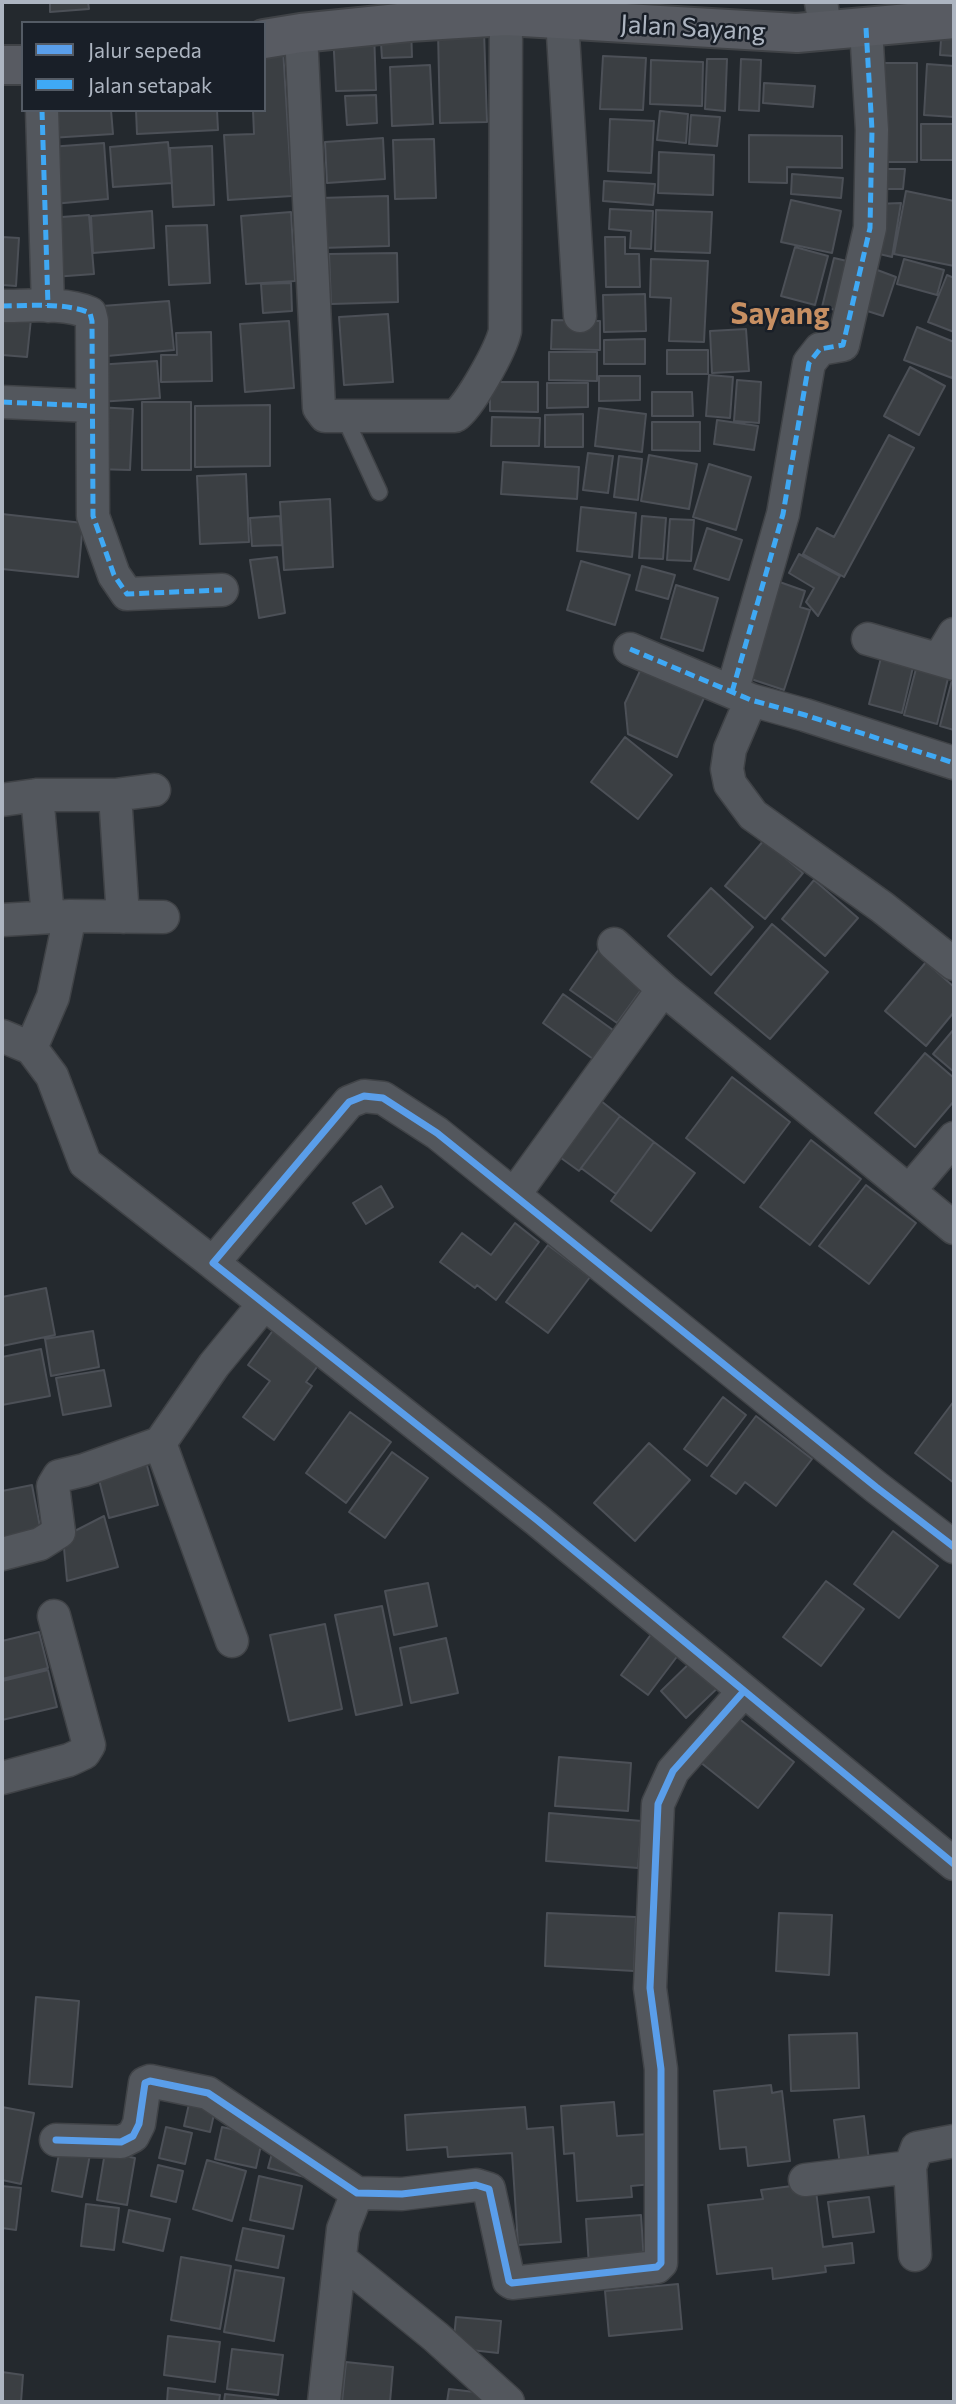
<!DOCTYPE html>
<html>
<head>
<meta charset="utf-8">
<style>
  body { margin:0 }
  #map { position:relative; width:956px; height:2404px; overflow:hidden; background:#24292e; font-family:Commissioner,sans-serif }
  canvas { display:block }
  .frame { position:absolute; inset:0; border:4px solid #adb5c1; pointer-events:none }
  .legend { position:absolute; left:21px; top:21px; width:245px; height:91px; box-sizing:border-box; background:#191f28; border:2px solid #545b65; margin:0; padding:9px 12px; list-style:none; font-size:21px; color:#adb5c1 }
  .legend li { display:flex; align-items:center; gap:14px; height:35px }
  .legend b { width:35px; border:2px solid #545b65 }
</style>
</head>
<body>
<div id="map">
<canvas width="956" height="2404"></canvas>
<div class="frame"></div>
<ul class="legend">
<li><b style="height:9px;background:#5a9eea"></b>Jalur sepeda</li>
<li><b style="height:9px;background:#3fa9f5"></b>Jalan setapak</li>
</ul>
</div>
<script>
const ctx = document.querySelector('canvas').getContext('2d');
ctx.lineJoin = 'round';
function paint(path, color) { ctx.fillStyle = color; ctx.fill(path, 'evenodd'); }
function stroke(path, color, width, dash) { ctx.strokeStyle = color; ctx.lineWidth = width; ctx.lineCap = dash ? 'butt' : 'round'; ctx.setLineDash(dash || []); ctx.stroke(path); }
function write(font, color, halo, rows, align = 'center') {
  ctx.font = font + ' Commissioner,sans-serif'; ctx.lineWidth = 5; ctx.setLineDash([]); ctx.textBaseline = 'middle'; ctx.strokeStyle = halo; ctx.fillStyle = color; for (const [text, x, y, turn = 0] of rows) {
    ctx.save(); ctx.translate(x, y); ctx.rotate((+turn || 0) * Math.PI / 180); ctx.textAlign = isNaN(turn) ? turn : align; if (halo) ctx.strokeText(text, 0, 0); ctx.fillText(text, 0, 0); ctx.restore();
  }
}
const building = new Path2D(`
  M50,2H88L89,9L50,12Z
  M954,23V56L940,55L942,24Z
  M411,27L412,57L382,58L380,29Z
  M374,31L376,90L336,91L333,33Z
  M484,31L487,122L440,123L438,32Z
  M283,49L292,196L228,200L224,135L254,134L253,110H264V50Z
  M603,56L646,58L643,110L600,109Z
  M707,59H727L725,111L705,109Z
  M741,59L761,60L759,111L739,110Z
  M651,60L703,62L702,106L650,104Z
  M873,63H917V162H886Z
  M927,64L954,66V117L924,115Z
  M430,65L433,124L392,126L390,67Z
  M764,83L815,86L813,107L763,103Z
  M376,95L377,123L347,125L345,96Z
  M48,110H111L113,134L50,138Z
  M136,110H217L218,130L137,134Z
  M660,111L688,114L686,143L657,140Z
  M691,115L720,117L717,146L689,144Z
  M610,119L654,121L651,173L608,171Z
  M921,124H954V160H921Z
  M749,135L842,136V168L787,167V183L749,182Z
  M383,138L385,179L327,183L325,142Z
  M434,139L436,198L395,199L393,140Z
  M168,142L172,183L113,187L110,147Z
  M104,143L108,199L53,204L49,147Z
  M212,146L214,205L173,207L170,148Z
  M659,152L714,155L713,195L658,193Z
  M877,169H905L903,189H878Z
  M792,174L843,178L841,198L791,194Z
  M604,181L655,184L653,205L603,201Z
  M906,191L954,201V266L894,254Z
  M388,196L389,246L321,248L320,198Z
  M791,200L841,211L832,253L781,242Z
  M901,203L892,257L871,252L876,204Z
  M610,209L653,211L651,249L630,248L631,231L609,229Z
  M656,210L712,212L710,253L655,251Z
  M152,211L154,248L93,253L91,216Z
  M291,212L295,281L246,284L241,216Z
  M89,215L94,274L53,277L48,218Z
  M207,225L210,283L169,285L166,226Z
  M2,237L19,238L16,286L2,285Z
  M605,237H625V254H639L640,287H606Z
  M795,247L828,256L815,305L781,296Z
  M397,253L398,302L331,304L329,254Z
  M834,258L860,264L849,313L822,307Z
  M651,259L708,261L704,342L669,341L671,298L650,297Z
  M904,259L944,270L937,295L897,284Z
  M872,268L896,277L883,316L858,308Z
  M947,275L954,278V332L928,322Z
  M291,283L292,311L263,313L261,284Z
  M645,294L646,331L604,332L603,295Z
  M169,301L174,350L107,356L102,306Z
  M388,314L393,382L344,385L339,317Z
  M2,316L31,319L27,357L2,355Z
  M552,320L600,321V350L551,349Z
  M289,321L294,388L245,392L240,324Z
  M917,327L954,342V372L952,378L904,360Z
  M746,329L749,371L712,373L710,331Z
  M211,332L212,381L161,382V355H177L176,333Z
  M645,339V364H604V340Z
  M667,350H708V374H667Z
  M549,352H597V381L549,380Z
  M157,361L160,398L98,402L96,365Z
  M910,367L945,386L919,435L884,416Z
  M709,375L733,377L730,418L706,416Z
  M599,376H640V400L599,401Z
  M737,380L761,382L759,423L734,421Z
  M490,382H538V412L490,411Z
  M547,383H588V407L547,408Z
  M652,392H692L693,416H652Z
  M142,402H191V470H142Z
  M270,405V466L195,467V406Z
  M96,407L133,409L130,470L94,469Z
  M599,408L646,414L642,452L595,446Z
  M583,414V447H545V415Z
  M492,417L540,418L539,446H491Z
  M717,420L758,426L754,450L714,444Z
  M652,422H700V451L652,450Z
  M889,435L914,448L844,577L803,554L817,528L834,537Z
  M588,453L613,456L608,493L583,490Z
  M649,455L697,464L689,509L641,501Z
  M619,456L642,459L638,500L614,497Z
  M503,462L579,467L577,499L501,494Z
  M709,464L751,477L736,530L693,517Z
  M246,474L249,542L200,544L197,476Z
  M330,499L333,567L284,570L280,502Z
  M581,507L636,513L632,557L577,551Z
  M2,514L83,523L78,577L2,569Z
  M280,516L282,545L252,546L250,518Z
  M642,516L666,518L663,559L639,558Z
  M670,519L694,520L691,561L667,560Z
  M707,528L742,540L729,580L694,569Z
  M799,554L840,576L818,616L806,602L814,588L789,573Z
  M277,557L285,613L259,618L250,560Z
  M581,561L630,575L615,625L567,610Z
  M642,566L675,575L668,599L636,590Z
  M774,580L805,591L800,607L810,610L784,690L742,676Z
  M676,585L718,598L703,651L661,638Z
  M882,654L914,663L902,713L869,704Z
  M646,658L709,687L677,757L628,734L625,703Z
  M917,665L949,674L937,724L904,715Z
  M953,676L954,677V730L940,726Z
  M625,737L672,775L638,819L591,782Z
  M764,840L803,873L765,919L725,886Z
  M814,880L858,918L825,956L782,919Z
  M711,888L753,927L711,975L668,936Z
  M772,924L828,972L770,1039L715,993Z
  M599,949L646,983L617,1023L570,990Z
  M926,962L954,987V1012L926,1046L885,1011Z
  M563,994L613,1030L593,1059L543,1023Z
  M954,1029V1072L933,1054Z
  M925,1053L954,1078V1101L915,1147L875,1113Z
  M732,1077L790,1122L744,1183L686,1138Z
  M596,1097L620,1116L579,1171L554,1153Z
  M620,1116L654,1142L616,1194L581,1168Z
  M811,1140L861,1179L810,1245L760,1207Z
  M654,1142L695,1173L651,1231L611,1201Z
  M866,1185L916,1223L869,1284L819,1246Z
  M381,1186L393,1207L366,1224L353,1203Z
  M515,1223L539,1242L496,1300L477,1285L475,1288L440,1262L462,1233L491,1255Z
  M548,1245L590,1277L548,1333L506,1302Z
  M46,1288L55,1335L2,1346V1297Z
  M279,1322L325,1356L306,1382L312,1386L274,1440L243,1417L270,1381L248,1365Z
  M93,1331L99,1367L51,1376L45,1339Z
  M41,1349L50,1396L2,1405V1357Z
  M104,1370L111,1406L63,1415L56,1378Z
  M723,1397L746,1415L707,1466L684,1449Z
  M954,1401V1483L915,1453Z
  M350,1412L391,1442L346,1503L306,1473Z
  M756,1416L812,1459L776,1506L745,1482L736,1494L711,1476Z
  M649,1443L690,1480L635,1541L594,1503Z
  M392,1452L428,1478L385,1538L349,1512Z
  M146,1462L158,1505L109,1518L98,1476Z
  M32,1485L41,1532L2,1540V1491Z
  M104,1516L118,1567L67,1581L63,1537Z
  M893,1531L938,1566L899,1618L854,1584Z
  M826,1581L864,1609L821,1666L783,1637Z
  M428,1583L437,1626L394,1635L385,1591Z
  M382,1606L402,1705L356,1715L335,1615Z
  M325,1624L342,1709L289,1721L270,1635Z
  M655,1629L682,1650L648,1695L621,1675Z
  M39,1632L48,1668L2,1679V1641Z
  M446,1638L458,1693L411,1703L400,1648Z
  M698,1655L724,1682L686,1718L661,1691Z
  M48,1670L57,1707L2,1720V1681Z
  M737,1717L794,1762L758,1808L700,1762Z
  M559,1757L631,1763L628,1811L555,1806Z
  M549,1813L642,1821L638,1868L546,1861Z
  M547,1913L636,1917L634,1971L545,1966Z
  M779,1913L832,1915L829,1975L776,1971Z
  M36,1997L79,2001L72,2087L29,2084Z
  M857,2033L859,2088L791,2091L789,2035Z
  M771,2085L772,2093L782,2091L790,2161L748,2166L746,2147L720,2149L714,2091Z
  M191,2095L217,2101L210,2132L184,2126Z
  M614,2102L617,2136L650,2134L653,2184L631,2186L632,2197L577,2201L574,2153L564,2154L561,2106Z
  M2,2107L34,2113L21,2184L2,2180Z
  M525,2107L527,2129L553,2127L561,2242L518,2245L512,2153L448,2157L447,2147L407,2150L405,2115Z
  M864,2116L869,2161L840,2165L834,2120Z
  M166,2127L192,2133L185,2164L159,2158Z
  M222,2127L263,2136L256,2168L215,2159Z
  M61,2143L91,2149L82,2197L52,2191Z
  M274,2146L313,2179L268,2168Z
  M105,2152L135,2158L127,2205L97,2200Z
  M207,2160L246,2171L232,2221L193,2209Z
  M158,2165L183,2171L176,2202L151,2196Z
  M259,2176L302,2186L293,2229L250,2220Z
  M815,2183L823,2247L852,2243L854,2263L825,2266L826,2272L773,2279L772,2268L717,2274L708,2205L763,2199L761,2190Z
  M2,2186L21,2188L16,2230L2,2228Z
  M869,2197L874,2232L833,2237L828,2202Z
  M86,2204L119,2208L114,2250L81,2246Z
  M129,2210L170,2219L163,2251L123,2242Z
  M641,2215L644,2262L589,2266L586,2219Z
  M243,2228L284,2236L278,2268L236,2260Z
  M181,2257L231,2266L220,2329L171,2320Z
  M235,2270L284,2278L274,2341L224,2332Z
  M678,2284L682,2329L609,2336L605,2291Z
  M456,2317L501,2321L498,2353L453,2348Z
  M168,2336L220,2342L215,2382L164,2375Z
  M232,2349L283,2355L278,2395L227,2389Z
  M346,2362L393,2367L390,2402H342Z
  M2,2372L23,2375L21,2402H2Z
  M168,2388L220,2395L219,2402H167Z
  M449,2389L483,2393L482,2402H447Z
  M225,2394L276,2400V2402H224Z`);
const service = new Path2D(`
  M344,416L379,492`);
const minor = new Path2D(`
  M561,2L580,316
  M821,2L826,32
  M301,33L319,408L325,416H455C470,406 501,349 505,331L506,16
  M42,110L48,306
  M2,306C29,306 64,302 90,313L92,321L93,516L114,575L127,594L222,590
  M2,402L92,406
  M868,639L954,664
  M630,649L751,700L805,715L954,763
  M939,659L954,634
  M732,692L783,514L809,363L820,349L843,345L870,228L872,130L866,28
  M751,700L730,749L727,769L730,784L753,815L882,907L954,964
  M37,795L48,917
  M115,795L154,790
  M2,800L37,795H115L123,917
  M2,920L70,916L163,917
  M614,944L663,989
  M2,1036L31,1048L52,1076L85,1163L213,1263
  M31,1048L53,997L70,916
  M909,1191L954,1138
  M514,1195L663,989L954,1228
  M160,1443L232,1641
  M954,1547L876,1487L437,1133L383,1098L364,1096L349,1102L213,1263L537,1520L954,1864
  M2,1554L40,1544L59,1532L53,1486L59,1476L84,1470L160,1443L214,1365L264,1304
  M2,1778L69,1760L84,1753L89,1745L54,1616
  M56,2140L121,2142L133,2136L139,2124L145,2083L150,2081L208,2093L357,2193L402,2194L476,2185L489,2189L509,2281L512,2283L657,2267L661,2263V2069L650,1988L658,1804L673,1771L743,1692
  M910,2167L917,2148L954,2141
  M805,2180L910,2167L915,2255
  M340,2259L436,2337L508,2402
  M324,2402L343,2229L357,2193`);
const secondary = new Path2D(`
  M264,39L301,33L409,22L506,16L797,33L954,19
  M2,65H23`);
const quiet = new Path2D(`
  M42,110L48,306
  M2,306C29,306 64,302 90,313L92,321L93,516L114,575L127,594L222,590
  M2,402L92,406
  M630,649L751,700L805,715L954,763
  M732,692L783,514L809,363L820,349L843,345L870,228L872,130L866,28`);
const cycleway = new Path2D(`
  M954,1547L876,1487L437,1133L383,1098L364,1096L349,1102L213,1263L537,1520L954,1864
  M56,2140L121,2142L133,2136L139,2124L145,2083L150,2081L208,2093L357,2193L402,2194L476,2185L489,2189L509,2281L512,2283L657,2267L661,2263V2069L650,1988L658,1804L673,1771L743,1692`);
const streetNames = [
  ["Jalan Sayang",693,28,3]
];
const quarterNames = [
  ["Sayang",780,314]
];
paint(building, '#3b3f43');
stroke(building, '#4c5057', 2);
stroke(service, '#404347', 19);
stroke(minor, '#404347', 35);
stroke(secondary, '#404347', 42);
stroke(service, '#53575d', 16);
stroke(minor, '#53575d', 32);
stroke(secondary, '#585b62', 38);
stroke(quiet, '#3fa9f5', 5, [10, 5]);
stroke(cycleway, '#5a9eea', 7);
write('26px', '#adb5c1', '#191f28', streetNames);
write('bold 30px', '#c78f62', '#191f28', quarterNames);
</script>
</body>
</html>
